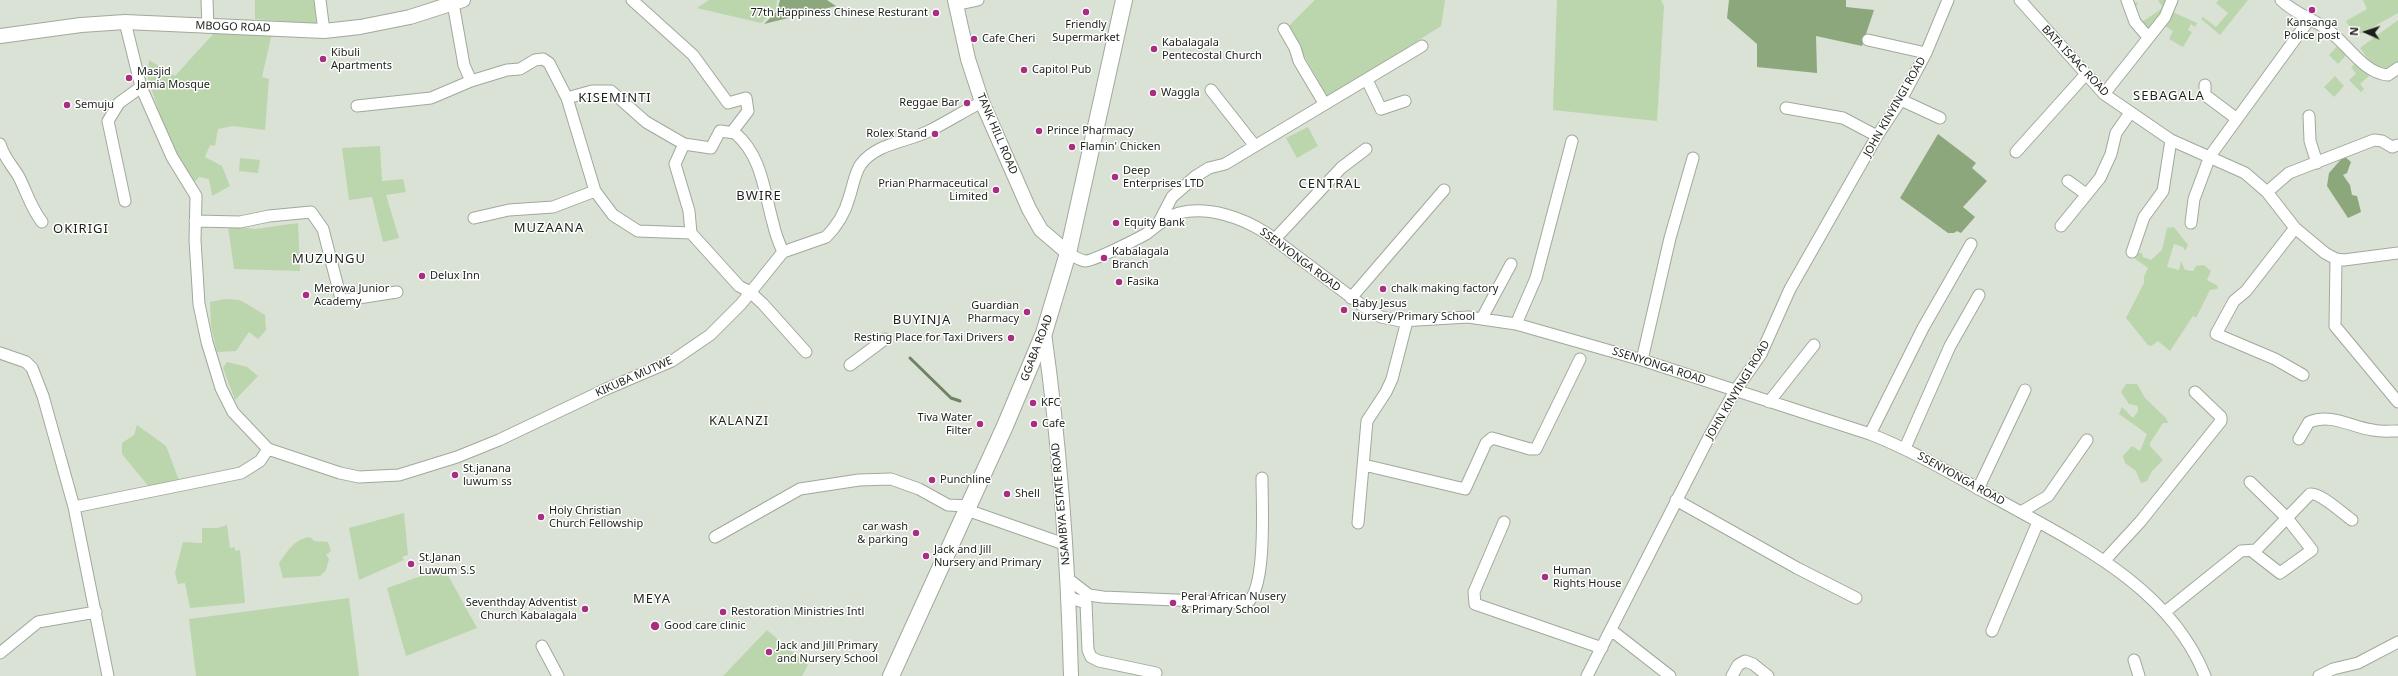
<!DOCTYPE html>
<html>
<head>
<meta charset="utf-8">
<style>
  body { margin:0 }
  #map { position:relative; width:2398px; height:676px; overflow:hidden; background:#d9e2d4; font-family:"Noto Sans",sans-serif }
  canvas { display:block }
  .north { position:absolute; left:2346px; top:12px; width:40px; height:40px; -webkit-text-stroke:3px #fff; paint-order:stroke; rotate:273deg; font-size:11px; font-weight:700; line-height:16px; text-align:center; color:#1b1f19 }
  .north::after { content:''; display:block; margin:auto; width:14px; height:18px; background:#1b1f19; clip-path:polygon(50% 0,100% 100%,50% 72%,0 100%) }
</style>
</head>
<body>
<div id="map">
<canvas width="2398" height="676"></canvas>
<div class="north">N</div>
</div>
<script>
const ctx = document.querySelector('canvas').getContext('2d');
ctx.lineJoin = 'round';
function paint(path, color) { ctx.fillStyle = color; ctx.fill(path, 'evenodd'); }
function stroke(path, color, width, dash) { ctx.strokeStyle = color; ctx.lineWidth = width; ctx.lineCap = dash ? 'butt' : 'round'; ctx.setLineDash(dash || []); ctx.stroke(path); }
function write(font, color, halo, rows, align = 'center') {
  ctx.font = font + ' "Noto Sans",sans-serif'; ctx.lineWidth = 3; ctx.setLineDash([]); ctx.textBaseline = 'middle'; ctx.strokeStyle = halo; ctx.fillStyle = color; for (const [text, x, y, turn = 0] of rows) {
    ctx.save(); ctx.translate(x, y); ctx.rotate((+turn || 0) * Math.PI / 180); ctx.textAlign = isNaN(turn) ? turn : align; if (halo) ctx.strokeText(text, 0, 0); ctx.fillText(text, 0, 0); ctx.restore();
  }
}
const green = new Path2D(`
  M255,0H315L316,24L255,19Z
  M709,0H777L776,9L761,23L697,8Z
  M1315,0H1445L1441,26L1328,98L1288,27Z
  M1557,0H1661L1664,6L1657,121L1553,110Z
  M2158,0H2168V7L2149,32H2145L2135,21L2131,5L2138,2L2134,14L2142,22L2161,9L2162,6Z
  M2219,0H2248L2220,35L2201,19L2203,17L2216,27L2228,13L2216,3Z
  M2363,0H2398V13L2355,37L2346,21L2367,9Z
  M2173,12L2197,23L2195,27L2191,24L2188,30L2192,32L2183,47L2169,39L2173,31L2165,26Z
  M2398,20V65L2386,71L2375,68L2360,48Z
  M214,33H272L262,77L269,79L265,130L233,126L218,129L215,146L210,145L205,157L222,166L230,186L212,196L209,179L199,177L193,184L173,156L147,75L149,60L175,76Z
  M2339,44L2348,53L2338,64L2329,55Z
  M2357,62L2369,76L2360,84L2364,89L2361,92L2349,80L2356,74L2351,67Z
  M2335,76L2344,86L2334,97L2324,87Z
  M1308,127L1318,146L1297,158L1286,138Z
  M380,146L382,181L403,179L406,192L386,195L399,238L383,242L372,197L349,200L342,148Z
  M240,158L260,160L258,173L239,171Z
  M298,223L300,271L234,269L228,226L255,229Z
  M2174,227L2188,245L2185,251L2183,247L2174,244L2167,267L2179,270L2181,261L2185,270L2193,271L2196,266L2204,265L2211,271L2207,280L2218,286L2217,289L2210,290L2196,318L2193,316L2170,351L2158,341L2151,346L2148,345L2126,318L2144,283V277L2148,268L2134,258V253H2142L2143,257L2151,260L2162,250L2167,228Z
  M225,299L240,300L265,315L266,330L258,339L249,332L236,351L217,352L211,326L210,302Z
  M227,362L247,367L258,376L235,400L223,368Z
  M2126,384H2137L2145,398L2166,418L2168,423H2163L2150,443V446L2163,460L2152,471L2147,481L2141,483L2136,471L2125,463L2123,456L2132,446L2140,451L2147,434L2119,414L2122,407L2133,418L2138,411V406L2129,404L2121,392Z
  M137,425L166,446L180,483L150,488L122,454V443L134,435Z
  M404,513L408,555L402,557L404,560L359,580L349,528Z
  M227,525L230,548L235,547V551L240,550L245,603L190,608L185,583L178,584L175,573L183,542L202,543V528H218Z
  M310,537L314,541L328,542L331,551L326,555L329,559L326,570L320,576L283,578L279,563C288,551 294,539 310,537Z
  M444,568L477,628L406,656L387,588Z
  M349,598L359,676H196L189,619Z
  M767,630L808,665L802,676H723Z`);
const forest = new Path2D(`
  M780,0H827L836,6L764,24L777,11Z
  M1729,0H1846V7L1874,10L1862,46L1816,36L1817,73L1757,67V44L1727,18Z
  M1938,134L1976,163L1972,168L1987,181L1963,207L1975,217L1961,233L1957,231L1954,233H1948L1900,198Z
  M2344,156L2351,162L2347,173L2343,175L2350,185L2352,195L2357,196L2361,212L2348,218L2327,186L2329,173Z`);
const stream = new Path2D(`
  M910,358L951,398L960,401`);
const minor = new Path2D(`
  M207,0L208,27
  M320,0L324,31
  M632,0L693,55L728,103L746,98L748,111L732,132
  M2020,0L2104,94L2171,140L2245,173L2267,192L2295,228L2325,253L2336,259L2344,260L2398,253
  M2127,0L2135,22L2148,37
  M2281,0C2294,13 2311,18 2325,28C2346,41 2362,73 2388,75L2398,68
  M453,3L464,65L471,81
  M955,5L978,0
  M125,22L141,87L172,157L196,196L195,240L199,304L207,342L221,388L233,412L268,449L340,473L359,477L399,475L457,457L499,440L604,390L672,361L710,335L741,304L783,252L826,237C837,226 845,213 849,198C853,187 854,174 861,164C877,143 907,142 929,131C947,122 964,111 982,102
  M1284,29L1295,48L1299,61L1324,103
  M1868,40L1926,53
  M1367,80L1381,109L1405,101
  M2205,85V95L2237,119
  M1211,90L1255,146
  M2104,94L2165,17L2172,0
  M567,98L592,91H611L646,122L684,144L711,148L720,131L735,133C762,156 764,191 773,223C775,233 779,243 783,252
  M1901,100L1940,118
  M357,106L431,98L471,81L507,70L520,69L535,60L543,59L549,63L567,98L595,191L613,215L638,231L691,233L739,286L750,292L763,304L806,352
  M1786,108L1843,118L1877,136
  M2309,116L2310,141L2317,163
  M0,144C4,158 12,165 19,177C27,193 31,208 42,222
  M684,144L675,164L689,211L691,233
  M2016,152L2086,74
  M2068,181L2086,194
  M2267,192L2289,173L2374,140L2382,141L2392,147L2398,145
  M125,201L108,121L119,103L141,87
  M474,218L509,210L553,207L595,191
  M195,221L240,222L269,216L311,212L323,229L341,299L345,300L397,292
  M1159,222L1172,197L1196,176L1209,168L1225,164L1255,146L1422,46
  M2191,223L2194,199L2210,156L2309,20
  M2061,226L2100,178L2111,154L2116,133L2130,113
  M2295,228L2246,291L2234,301L2216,334L2275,359L2303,375
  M1274,240L1341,168L1366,149
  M2132,252L2144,217L2163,191L2171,140
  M1068,253C1073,256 1079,260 1085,261C1094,261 1137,239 1146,234C1157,226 1165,217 1179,213C1208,206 1241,217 1266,233L1363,306L1381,317L1401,321L1468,317L1516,324L1642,360L1870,434C1914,451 1955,476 1997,499C2076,543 2170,587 2205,676
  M2336,259L2335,326L2398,402
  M1351,298L1444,190
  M1482,318L1511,264
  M1516,324L1536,278L1572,141
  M0,353L26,362L32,368L43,396L74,507L108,676
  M1642,360L1670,238L1693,158
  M850,365L885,339
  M1769,402L1814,345
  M1870,434L1923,328L1971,244
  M2299,439L2309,422C2332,413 2351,427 2373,430C2381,432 2390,431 2398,431
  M1905,448L1950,346L1979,295
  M1364,465L1465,489L1486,443L1492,438L1530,449H1536L1580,359
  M2250,482L2287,518L2312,550L2280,573L2253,552
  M1978,489L2025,390
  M1676,500L1797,568L1856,598
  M74,507L241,473L260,461L268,449
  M967,510L1064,544
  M2021,512L2048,496L2087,440
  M1504,522L1474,592L1475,604L1602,648
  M1358,523L1367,421L1386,392L1392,379L1407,321
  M715,537L800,489L859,480L891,479L919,489L948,505L968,506
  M2105,560L2140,522L2221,421V417L2195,392
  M1067,578L1089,595L1103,597L1247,603C1267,588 1262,504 1262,478
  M1068,597L1086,603L1088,650L1091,657L1099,661L1156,673
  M2165,612L2241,551L2256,550L2310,494C2320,492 2343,514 2352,520
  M1611,630L1670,676
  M1992,631L2038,522
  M542,646L558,676
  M0,653L38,622L96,612
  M2134,660L2139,676
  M1587,676L1708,439L1735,391L1761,354L1790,289L1877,136L1901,100L1926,53L1948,0
  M1732,676L1738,665L1745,661L1753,664L1768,676
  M2319,676L2333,669L2358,663L2398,642`);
const tertiary = new Path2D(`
  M955,0L968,59L982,102L1029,209L1041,230L1068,253
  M0,36L81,25L125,22L324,31L360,27L410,17L463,0
  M1044,333C1060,446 1068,562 1071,676`);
const secondary = new Path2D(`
  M891,676L1005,426L1044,333L1068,253L1124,0`);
const markers = [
  [2312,10,4,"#a92e81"],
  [1086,12,4,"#a92e81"],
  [936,13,4,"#a92e81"],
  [974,39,4,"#a92e81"],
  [1154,49,4,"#a92e81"],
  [323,59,4,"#a92e81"],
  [1024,70,4,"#a92e81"],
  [129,78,4,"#a92e81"],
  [1153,93,4,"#a92e81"],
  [967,103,4,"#a92e81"],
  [67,105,4,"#a92e81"],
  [1039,131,4,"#a92e81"],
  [935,134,4,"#a92e81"],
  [1072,147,4,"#a92e81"],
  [1115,177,4,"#a92e81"],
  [996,190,4,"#a92e81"],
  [1116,223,4,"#a92e81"],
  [1104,258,4,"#a92e81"],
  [422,276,4,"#a92e81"],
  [1119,282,4,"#a92e81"],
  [1383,289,4,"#a92e81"],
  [306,295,4,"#a92e81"],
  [1344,310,4,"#a92e81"],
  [1027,312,4,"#a92e81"],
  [1011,338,4,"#a92e81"],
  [1033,403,4,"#a92e81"],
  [980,424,4,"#a92e81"],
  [1034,424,4,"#a92e81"],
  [455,475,4,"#a92e81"],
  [932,480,4,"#a92e81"],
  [1007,494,4,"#a92e81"],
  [541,517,4,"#a92e81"],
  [916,533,4,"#a92e81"],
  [926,556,4,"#a92e81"],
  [411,564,4,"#a92e81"],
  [1545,577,4,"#a92e81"],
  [1173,603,4,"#a92e81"],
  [585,609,4,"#a92e81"],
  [723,612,4,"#a92e81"],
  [655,626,5,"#a92e81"],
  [769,652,4,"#a92e81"]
];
const poiNames = [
  ["77th Happiness Chinese Resturant",928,13,"right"],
  ["Kansanga",2312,23,"center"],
  ["Police post",2312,36,"center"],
  ["Friendly",1086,25,"center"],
  ["Supermarket",1086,38,"center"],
  ["Cafe Cheri",982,39],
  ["Kabalagala",1162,43],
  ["Pentecostal Church",1162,56],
  ["Kibuli",331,53],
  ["Apartments",331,66],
  ["Capitol Pub",1032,70],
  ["Masjid",137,72],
  ["Jamia Mosque",137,85],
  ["Waggla",1161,93],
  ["Reggae Bar",959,103,"right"],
  ["Semuju",75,105],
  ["Prince Pharmacy",1047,131],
  ["Rolex Stand",927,134,"right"],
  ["Flamin' Chicken",1080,147],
  ["Deep",1123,171],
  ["Enterprises LTD",1123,184],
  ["Prian Pharmaceutical",988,184,"right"],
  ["Limited",988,197,"right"],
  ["Equity Bank",1124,223],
  ["Kabalagala",1112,252],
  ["Branch",1112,265],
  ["Delux Inn",430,276],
  ["Fasika",1127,282],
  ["Merowa Junior",314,289],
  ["Academy",314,302],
  ["chalk making factory",1391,289],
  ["Baby Jesus",1352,304],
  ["Nursery/Primary School",1352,317],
  ["Guardian",1019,306,"right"],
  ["Pharmacy",1019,319,"right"],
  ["Resting Place for Taxi Drivers",1003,338,"right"],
  ["KFC",1041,403],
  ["Tiva Water",972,418,"right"],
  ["Filter",972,431,"right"],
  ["Cafe",1042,424],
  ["St.janana",463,469],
  ["luwum ss",463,482],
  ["Punchline",940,480],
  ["Shell",1015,494],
  ["Holy Christian",549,511],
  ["Church Fellowship",549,524],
  ["car wash",908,527,"right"],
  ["& parking",908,540,"right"],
  ["Jack and Jill",934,550],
  ["Nursery and Primary",934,563],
  ["St.Janan",419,558],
  ["Luwum S.S",419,571],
  ["Human",1553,571],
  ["Rights House",1553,584],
  ["Peral African Nusery",1181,597],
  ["& Primary School",1181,610],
  ["Seventhday Adventist",577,603,"right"],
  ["Church Kabalagala",577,616,"right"],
  ["Restoration Ministries Intl",731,612],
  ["Good care clinic",664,626],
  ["Jack and Jill Primary",777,646],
  ["and Nursery School",777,659]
];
const streetNames = [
  ["MBOGO ROAD",233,27,2],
  ["BATA ISAAC ROAD",2075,61,47],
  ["JOHN KINYINGI ROAD",1895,107,-60],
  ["TANK HILL ROAD",997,134,67],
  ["SSENYONGA ROAD",1300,260,37],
  ["GGABA ROAD",1037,348,-69],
  ["SSENYONGA ROAD",1659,366,18],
  ["KIKUBA MUTWE",634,377,-24],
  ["JOHN KINYINGI ROAD",1738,390,-59],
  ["SSENYONGA ROAD",1961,479,29],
  ["NSAMBYA ESTATE ROAD",1061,504,-95]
];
const quarterNames = [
  ["SEBAGALA",2169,96],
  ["KISEMINTI",615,98],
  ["CENTRAL",1330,184],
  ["BWIRE",759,196],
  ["MUZAANA",549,228],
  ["OKIRIGI",81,229],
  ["MUZUNGU",329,259],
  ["BUYINJA",922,320],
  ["KALANZI",739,421],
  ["MEYA",652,599]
];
paint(green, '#bbd6ac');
paint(forest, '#8ba77b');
stroke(stream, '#6e8362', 3);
stroke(minor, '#a0a99b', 13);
stroke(tertiary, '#a0a99b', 16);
stroke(secondary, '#a0a99b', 18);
stroke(minor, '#fff', 11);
stroke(tertiary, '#fff', 14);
stroke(secondary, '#fff', 16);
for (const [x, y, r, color] of markers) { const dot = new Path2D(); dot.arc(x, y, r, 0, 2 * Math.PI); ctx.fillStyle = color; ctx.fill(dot); stroke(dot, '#fff', 1.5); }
write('11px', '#1b1f19', '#fff', poiNames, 'left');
write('11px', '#1b1f19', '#fff', streetNames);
ctx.letterSpacing = '1px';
write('13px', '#1b1f19', '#fff', quarterNames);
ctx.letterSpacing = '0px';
</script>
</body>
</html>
